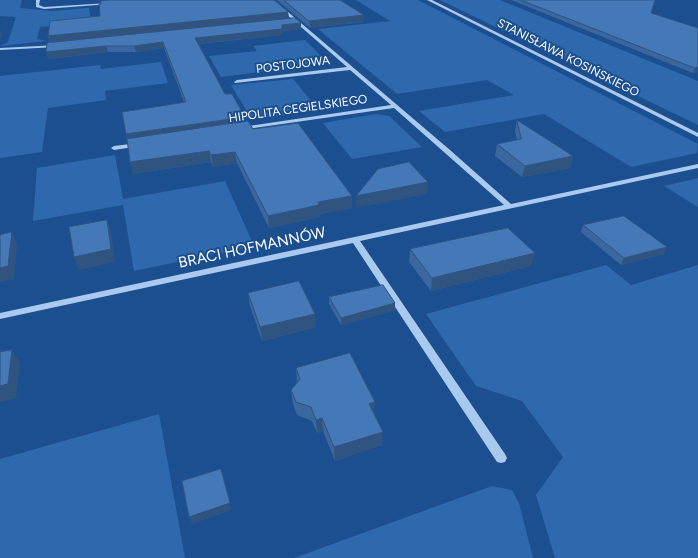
<!DOCTYPE html>
<html>
<head>
<meta charset="utf-8">
<style>
  body { margin:0 }
  canvas { display:block; background:#1b4f8f }
</style>
</head>
<body>
<canvas width="698" height="558"></canvas>
<script>
const ctx = document.querySelector('canvas').getContext('2d');
ctx.lineJoin = 'round';
function paint(path, color) { ctx.fillStyle = color; ctx.fill(path, 'evenodd'); }
function stroke(path, color, width, dash) { ctx.strokeStyle = color; ctx.lineWidth = width; ctx.lineCap = dash ? 'butt' : 'round'; ctx.setLineDash(dash || []); ctx.stroke(path); }
function write(font, color, halo, rows, align = 'center') {
  ctx.font = font + ' Figtree,sans-serif'; ctx.lineWidth = 4; ctx.setLineDash([]); ctx.textBaseline = 'middle'; ctx.strokeStyle = halo; ctx.fillStyle = color; for (const [text, x, y, turn = 0] of rows) {
    ctx.save(); ctx.translate(x, y); ctx.rotate((+turn || 0) * Math.PI / 180); ctx.textAlign = isNaN(turn) ? turn : align; if (halo) ctx.strokeText(text, 0, 0); ctx.fillText(text, 0, 0); ctx.restore();
  }
}
const green = new Path2D(`
  M0,0H22L20,8L52,11L89,8L91,22L40,27L37,39L47,41L0,46L8,42L16,17L0,16Z
  M356,0H418L698,144L697,153L631,167L544,114L445,132L419,111L514,95L487,80L397,94L318,29L390,21Z
  M440,0H500L698,81V125Z
  M305,40L328,63L221,77L209,56L257,51L253,46Z
  M161,62L168,83L105,91L106,100L48,108L42,152L0,158V76L100,65L101,69Z
  M293,79L319,110L252,120L231,85Z
  M376,114L389,116L422,147L352,159L323,123Z
  M115,155L123,199L225,181L254,246L134,271L123,205L33,221L37,168Z
  M698,178V207L664,186Z
  M606,265L631,285L698,265V558H555L536,495L563,457L522,401L476,386L426,314Z
  M159,414L185,558H0V459Z
  M492,486L512,490L519,503L533,558H294Z`);
const minor = new Path2D(`
  M36,0H40L39,5L44,7L109,3L111,4L44,9L36,7Z
  M270,0H274L450,150L511,204L698,164V168L360,241L505,454L507,458L505,462L501,463L497,462L353,243L0,319V313L504,205L394,108L240,130L239,129L242,127L391,105L350,70L235,83L234,82L237,80L347,67Z
  M427,0H432L698,133V137Z
  M59,45L57,47L0,50V48Z
  M138,143L141,145L140,146L114,150L111,148L114,146Z`);
const wall = new Path2D(`
  M277,0H340L364,22L310,28Z
  M511,0H655L651,13L698,28V72L693,73Z
  M101,1L288,12L289,19L301,23V29L283,31L282,35L199,44L225,94L245,117V122L253,129L352,196V208L320,214V217L269,228L237,163L213,167L211,162L133,174L126,134L184,102L164,48L136,52H108L48,59L50,43L48,36L100,16Z
  M517,120L573,156L570,168L522,177L495,156L497,144L517,140L515,131Z
  M583,225L664,254L621,265L581,232Z
  M410,249L531,266L431,291L409,262Z
  M248,293L316,327L262,341L250,306Z
  M329,297L395,303V310L341,325L329,304Z
  M296,368L374,415L382,445L335,461L323,431L317,433L312,421L297,415L293,404L291,390L297,382Z`);
const shadedWall = new Path2D(`
  M288,12L289,19L50,44L48,36Z
  M364,15V22L310,28L309,21Z
  M301,23V29L283,31L282,35L196,44L195,38L282,25Z
  M0,30L2,35L0,40Z
  M163,42L164,48L136,52L134,46Z
  M106,46L108,52L48,59L46,52Z
  M698,67V72L693,73L695,68Z
  M245,117L246,125L128,142L126,134Z
  M209,151L211,162L133,174L130,162Z
  M235,152L237,163L213,167L211,155Z
  M573,156L570,168L522,177L525,166Z
  M428,182L427,194L356,208V196Z
  M352,196V208L320,214V217L269,228L268,216L318,202Z
  M107,220L111,232L115,262L79,270L74,257Z
  M12,232L17,245L14,279L0,282V268Z
  M667,247L664,254L621,265L624,258Z
  M535,253L531,266L431,291L432,278Z
  M395,303V310L341,325V318Z
  M315,314L316,327L262,341L260,327Z
  M12,350L20,363L16,398L0,402V386Z
  M375,402L374,416L369,404Z
  M322,418L323,431L317,433L316,420Z
  M383,432L382,445L335,461L334,447Z
  M223,476L231,510L192,524L189,517Z`);
const building = new Path2D(`
  M111,0H274L288,12L48,36L50,21L100,16L99,4H101V1Z
  M284,0H340L364,15L309,21Z
  M521,0H655L651,13L698,28V67L695,68Z
  M295,18L301,23L282,25V29L195,38L225,94H232L245,117L126,134L122,112L186,102L163,42L134,46H106L46,52L47,43Z
  M517,120L573,156L525,166L497,144L521,139Z
  M248,121L253,129L298,123L352,196L318,202L319,205L268,216L235,152L211,155L209,151L130,162L127,139Z
  M409,162L428,182L356,196L378,169Z
  M624,216L667,247L624,258L583,225Z
  M107,220L111,249L74,257L69,227Z
  M508,228L535,253L432,278L410,249Z
  M12,232L8,266L0,268V235Z
  M299,281L315,314L260,327L248,293Z
  M383,285L395,303L341,318L329,297Z
  M12,350L8,384L0,386V352Z
  M350,353L375,402L369,404L383,432L334,447L322,418L316,420L311,407L296,402L291,390L300,379L296,368Z
  M221,469L230,503L189,517L182,481Z`);
const farStreetnames = [
  ["STANISŁAWA KOSIŃSKIEGO",568,58,27],
  ["POSTOJOWA",293,65,-7],
  ["HIPOLITA CEGIELSKIEGO",298,109,-8]
];
const streetNames = [
  ["BRACI HOFMANNÓW",252,248,-12]
];
paint(green, '#2e69ad');
paint(minor, '#a9c9ee');
paint(wall, '#3a679d');
paint(shadedWall, '#305480');
paint(building, '#4478b7');
stroke(building, '#305480', 1);
write('12px', '#fff', '#1b4f8f', farStreetnames);
write('15px', '#fff', '#1b4f8f', streetNames);
</script>
</body>
</html>
